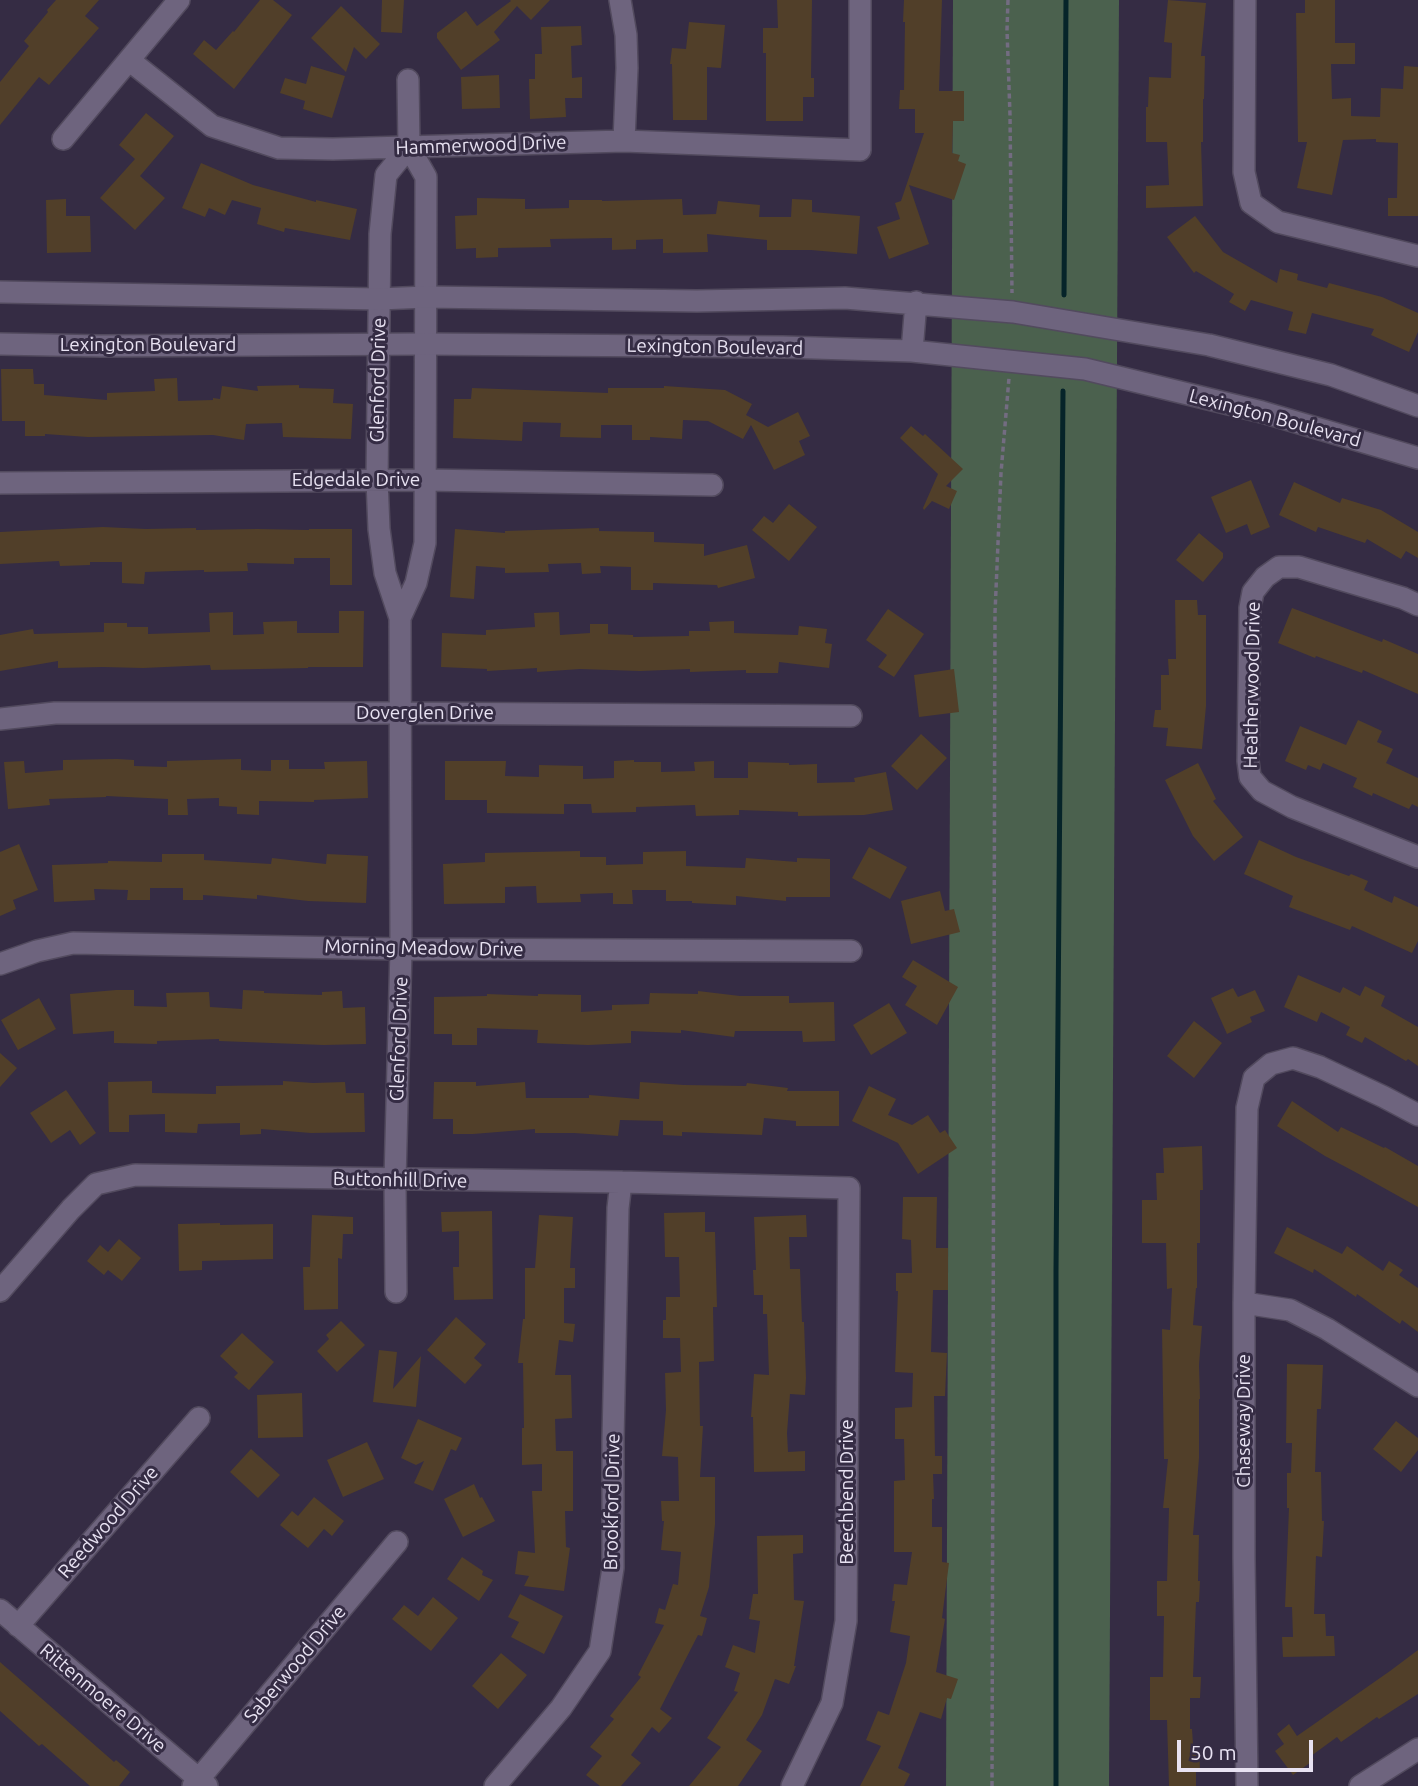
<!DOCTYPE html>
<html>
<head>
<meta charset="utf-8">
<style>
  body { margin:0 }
  #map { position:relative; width:1418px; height:1786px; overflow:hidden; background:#352c44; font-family:Ubuntu,sans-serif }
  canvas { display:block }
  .scale { position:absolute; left:1177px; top:1740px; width:136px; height:32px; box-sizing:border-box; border:4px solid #e8e2f2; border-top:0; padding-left:9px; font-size:21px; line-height:24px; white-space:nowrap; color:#e8e2f2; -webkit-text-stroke:5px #352c44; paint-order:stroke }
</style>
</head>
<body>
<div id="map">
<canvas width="1418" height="1786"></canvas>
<div class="scale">50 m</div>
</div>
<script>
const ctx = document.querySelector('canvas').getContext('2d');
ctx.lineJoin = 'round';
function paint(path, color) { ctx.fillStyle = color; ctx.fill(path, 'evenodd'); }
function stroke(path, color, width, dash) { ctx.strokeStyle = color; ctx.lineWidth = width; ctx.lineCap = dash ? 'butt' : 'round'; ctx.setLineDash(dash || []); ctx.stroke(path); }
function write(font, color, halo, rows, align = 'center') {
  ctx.font = font + ' Ubuntu,sans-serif'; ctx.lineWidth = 6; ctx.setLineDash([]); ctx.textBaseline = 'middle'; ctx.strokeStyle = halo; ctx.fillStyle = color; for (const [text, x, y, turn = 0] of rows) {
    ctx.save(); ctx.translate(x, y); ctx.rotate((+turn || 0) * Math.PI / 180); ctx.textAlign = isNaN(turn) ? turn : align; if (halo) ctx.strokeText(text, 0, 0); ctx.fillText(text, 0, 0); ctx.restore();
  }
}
const green = new Path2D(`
  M953,0H1119L1109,1786H946Z`);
const stream = new Path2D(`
  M1064,295L1066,0
  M1056,1786V1271L1063,391`);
const building = new Path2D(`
  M56,0H99L85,16L99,28L49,85L39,77L0,125V82L29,46L24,41L48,12L47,10Z
  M260,0H273L292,15L234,89L193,54L204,40L216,50L233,31L234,32Z
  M382,0H404L402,33L381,32Z
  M510,0H550L531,20L517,6L494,32L500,40L461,70L437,38V33L466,11L477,26L511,1Z
  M777,0H812L811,78H814V97H803V121H766V53H763V28H778Z
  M904,0H942L939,91H964V121H953L952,153L960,155L958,161L966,164L954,200L909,185L929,244L889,259L877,227L900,219L895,203L901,201L924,133H915V109H899L900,90H904L905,22H903Z
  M1168,0L1206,3L1201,56H1205L1204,99H1203V142H1201L1203,206L1146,208V186L1169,185L1167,142H1146V107H1148L1149,77L1171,78L1172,43L1164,42Z
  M1305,0H1335V43H1355V64H1331L1332,99L1351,98V116L1380,117L1381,88L1403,89L1404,66L1418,67V216H1388V198H1397L1398,143L1376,142V139L1343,140L1332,195L1297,188L1307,142H1298L1296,13H1305Z
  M341,6L380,44L366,59L354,47L346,72L311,38Z
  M689,22L725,25L721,68L707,67V120H673L672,64H670L672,48L686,49Z
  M581,26L582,45L571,46L572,78L582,77V98H565L566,117L530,119L529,79H535V54H542L541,27Z
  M311,66L345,76L332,118L303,109L305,101L280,93L285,78L306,84Z
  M499,75L500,108L462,109L461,77Z
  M146,113L174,136L140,176L165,198L135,230L100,198L135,159L119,145Z
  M201,163L253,185L316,202V200L357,209L350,240L285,228L284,232L257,224L261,208L232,200L225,215L209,208L205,217L182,208Z
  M477,198L525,199V209L569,208V200H602V201L682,199L683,215L716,214L718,201L760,205L759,217H791L792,199L812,200V212L860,216L857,254L811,250H767V240L707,234L708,252L663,253V239L636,240V249L612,250V238L550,239L551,247L498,248V257L476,258V248L456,249L455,216L477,215Z
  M66,199V216H90L91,252L47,253L46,200Z
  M1195,216L1223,252L1277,283L1280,269L1298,274L1297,280L1327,288L1329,283L1382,297L1418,313V332L1409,352L1371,335L1374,329L1312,313L1306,334L1288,330L1293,312L1251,300L1245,311L1229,302L1234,294L1196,271L1194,273L1167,237Z
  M1,369H33L34,384H44V395L107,400V393L155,391L154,379L177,378L178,401L213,400V398L220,399L222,386L258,391L257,386L299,385V388L334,389L333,403L353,404L351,439L283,437L282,423L246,424L244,440L213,435L88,437L45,434V436H25V421H2Z
  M664,386L725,390L752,404L746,415L768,427L798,412L810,436L799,441L805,455L774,470L751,425L743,439L708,421L683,420L682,439L650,437V440H632V425H601V438L560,437L561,423L523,422L522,441L453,438L454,399H471L472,388L608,393V388H664Z
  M911,426L923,436L925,434L963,469L946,486L957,491L949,509L932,501L924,510L923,508L938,474L900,438Z
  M1251,480L1270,527L1251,535L1247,524L1226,533L1211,497Z
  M1294,482L1340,503L1342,498L1381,510L1418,532V558L1406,551L1401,559L1367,539L1365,543L1318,527L1316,532L1279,515Z
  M789,504L817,527L789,561L752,530L764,516L773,523Z
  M103,527L146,529L196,528V530L257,529L309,530V529H352V585H330V558H294V564L247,563L248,571L204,572V570L145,572L144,584L122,583V562H90V565L60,566L59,561L0,564V532Z
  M599,528V531L654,532V542L704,544V556L747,545L755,578L718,588L717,585L653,583V590H631V567L600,566L601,573L582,574L581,563L548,564L549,572L505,573V568L476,566L474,599L450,597L455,529L505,533V531Z
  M1199,533L1223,553V558L1203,582L1176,560Z
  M1175,600H1197L1198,615H1206V706L1202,749L1166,746L1168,728L1153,727L1155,710H1161V675H1169L1168,659H1176Z
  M1292,608L1382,642L1383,639L1418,654V694L1363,670L1362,673L1316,656L1315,658L1278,643Z
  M888,609L924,634L894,677L878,667L887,655L866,640Z
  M339,611H364L363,667H308V668L211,670L210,665L143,668L103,667L58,668V661L0,671V635L33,629L34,634L104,632V623H127V627H148V634L210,632L209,613L233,612V635L264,634L263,622L297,621V633H339Z
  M559,612L560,635L590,633V624H608V634L633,635V637L689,636V631H710L709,622L734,621V633L798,635L799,626L827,629L825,643L832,644L829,668L779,662L778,673H746V670L690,672V669L640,671L580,669L537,672V668L487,671V669L441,667L442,633L486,635V630L535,627L534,613Z
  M954,669L959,712L919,717L914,675Z
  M1358,720L1382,731L1377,742L1393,749L1386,763L1418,778V807L1412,804L1409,809L1373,793L1372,796L1353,787L1357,778L1323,763L1320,770L1308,765L1306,770L1285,761L1300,726L1346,745Z
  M921,734L947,758L917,790L891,766Z
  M117,759L134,760V766L167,767V761L241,759V770L271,771V760H289V769H325L324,762L367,761L368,798L314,800V802L259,801V815L237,814V807L219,806V798L187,799L188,815H168V799L106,796V797L49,799L50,805L8,809L4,762L24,761L25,773L63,770V760Z
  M634,760V762H661V772L695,771L694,762L714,761V778H748V762L789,763V765L817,764V783L855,782L854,778L886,772L893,810L864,815L798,816V812L739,810V815L696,816L695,805L636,807V812L592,813L591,804H564V814L487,813V800H445V761H506L505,776L539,777V765L583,766V779L614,778V761Z
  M1198,763L1216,799L1213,801L1243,837L1214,861L1193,836L1165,780Z
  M1259,840L1296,857L1349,876L1351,874L1368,881L1364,890L1392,903L1394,896L1418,907V941L1412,953L1352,926L1350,930L1289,907L1293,896L1244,874Z
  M19,844L38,890L13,900L16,909L0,916V852Z
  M869,847L907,867L890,899L852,878Z
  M580,851V857H606V865L643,864V852L686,851V866L745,868L746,858L797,862V858L830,859V897H786V901L736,896V905L692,903V901H666V890H632L633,904H613V893L580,894L581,902L537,903L536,886L505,887V903L444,904L443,864L485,862V853Z
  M162,854H204V860L271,864L272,858L326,864L327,854L368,856L366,903L308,901L257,895V899L203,895V900H183V888H150V900H127L128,890L94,889L95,900L54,902L52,865L108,863V861L162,862Z
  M940,891L945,911L954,909L960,932L911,944L901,901Z
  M913,960L958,987L937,1025L905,1005L917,986L902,977Z
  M1298,975L1340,993L1343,987L1360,996L1365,986L1385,996L1381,1006L1418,1027V1066L1408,1059L1406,1061L1365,1037L1362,1043L1346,1035L1350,1027L1321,1012L1317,1022L1284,1007Z
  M1233,988L1238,997L1255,990L1265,1011L1250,1017L1252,1022L1227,1034L1211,998Z
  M116,990H134V1006L167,1007L166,993L209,992L210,1007L242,1009L243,990L264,991V993L322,995V992L342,991L343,1008L365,1007L366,1044L324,1045L219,1041V1039L157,1041V1044L114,1043V1031L73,1034L70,994Z
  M698,991L740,996H789V1003L834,1002L835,1041L803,1042L802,1031H735L734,1037L681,1030V1033L631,1031V1043L588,1045L537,1043L538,1030L477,1028V1045H452V1034H434V997L487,996V994L538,996V994L581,995V1012L612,1010V1005L649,1004L650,993L698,994Z
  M39,998L56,1029L18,1050L1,1020Z
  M889,1003L907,1033L871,1055L853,1025Z
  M1194,1021L1222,1043L1194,1078L1167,1056Z
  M0,1053L17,1068L0,1087Z
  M152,1081V1093L216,1094V1086L283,1085V1081L313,1083L345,1082L346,1093H364L365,1132L311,1133L261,1129V1134L240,1135V1123L198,1124L197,1133L165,1132V1114L129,1115V1132H109L108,1082Z
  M434,1082H476V1086L525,1082L526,1098H589V1095L639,1099L640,1082L684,1085L746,1086L747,1083L788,1088L787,1091H839V1126H796V1121L764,1118L762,1135L682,1132V1136L663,1135V1121L620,1120L618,1136L574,1133H535V1129L473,1134H453V1119H433Z
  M869,1086L896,1099L888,1115L912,1125L928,1115L940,1133L945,1130L957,1148L918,1174L898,1143L852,1121Z
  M66,1090L96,1133L80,1145L70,1130L51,1143L30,1113Z
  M1292,1101L1338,1132L1341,1127L1384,1148L1385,1147L1418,1166V1207L1357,1173L1325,1156L1277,1126Z
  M1202,1146L1203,1190H1200V1243H1197V1288H1196L1193,1325L1202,1326L1199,1365L1200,1399H1199V1458L1193,1535H1199L1198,1581H1200L1199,1602H1196L1193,1677H1201L1200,1698H1190V1729H1192L1193,1744H1199L1200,1772H1196V1786H1169L1167,1720H1150V1677H1163L1164,1616H1157V1581H1167L1169,1508H1163L1168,1459H1164L1162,1329L1170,1330L1172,1288L1167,1289L1166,1243H1142V1200H1157L1156,1173H1164L1163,1148Z
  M903,1197H937L936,1248H948V1290H933L931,1352L947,1353L945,1396H934L935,1456H942V1474H933L934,1499H932V1527H942V1562L949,1563L942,1618L945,1619L936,1672L958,1679L951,1699L947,1698L941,1719L920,1712L898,1768L910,1774L904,1786H860L881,1746L866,1740L878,1711L889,1715L906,1663L910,1636L890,1632L895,1601H892L894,1584L907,1585L912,1552H894V1481L905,1480L904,1439H895V1408L912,1407L913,1373L895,1372L898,1291H896V1273H912L911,1240L902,1239Z
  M492,1211L493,1299L454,1300L453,1267H459V1231L442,1232L441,1212Z
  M705,1212V1232H715L717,1307H713L714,1361L699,1362L700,1426H703L700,1477H715V1524L709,1587L700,1616L707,1618L702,1636L698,1635L660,1709L672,1718L659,1733L652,1727L631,1755L641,1763L621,1786H600L586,1775L602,1756L590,1747L614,1719L610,1716L641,1677L638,1675L664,1625L655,1623L659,1608L665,1610L673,1584L678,1585L681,1552L661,1550L664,1521H662L661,1501H679L678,1457L662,1456L666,1410L665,1373L681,1372L680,1338H663V1320H666V1297H680L679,1257H665L664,1213Z
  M312,1215L353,1217V1234H343L342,1259L338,1258V1309L304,1310L303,1267H310Z
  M539,1215L573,1217L570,1268H575V1288H564V1323L575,1324L573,1342L559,1340L555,1375H571L572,1418L555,1419L556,1451H573V1511H565L566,1547L570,1548L564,1591L524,1586L529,1576L515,1574L518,1551L535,1553L532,1491H542V1464L522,1465V1428H524L523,1363H518L523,1319H525V1268H535Z
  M806,1215L807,1237H789L790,1269H800L802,1322H804L806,1378L805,1395L790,1394L787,1433L788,1452L805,1451V1471L754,1472L753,1417H751L754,1374L769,1375L767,1314H763V1295H754L753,1270H756L754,1217Z
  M220,1223V1225L273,1224V1259L202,1261V1270L179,1271L178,1224Z
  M1287,1227L1342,1254L1347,1246L1383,1271L1389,1261L1403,1270L1399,1275L1418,1288V1332L1402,1320L1400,1324L1357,1294L1356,1297L1314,1269L1313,1273L1274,1253Z
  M119,1239L141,1258L122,1281L108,1270L104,1275L87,1261L100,1245L108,1252Z
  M456,1317L486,1344L474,1358L482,1365L465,1384L427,1350Z
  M341,1321L365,1345L337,1372L317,1351L329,1339L326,1335Z
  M242,1333L274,1362L249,1390L234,1377L238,1373L220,1356Z
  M379,1350L397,1352L393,1389L421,1356L416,1407L373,1402Z
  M1287,1364L1323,1365L1321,1409H1317L1315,1472H1321L1322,1521H1324L1322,1557L1316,1556L1314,1614H1325L1326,1636H1334L1335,1656L1283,1657L1282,1637H1293L1292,1607H1285L1289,1508H1287V1473H1291L1292,1443H1286Z
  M302,1393L303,1437L258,1438L257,1395Z
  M418,1419L462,1438L456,1451L451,1449L433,1491L414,1483L424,1461L416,1465L401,1458Z
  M1396,1421L1418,1438V1450L1401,1472L1373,1449Z
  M367,1442L384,1479L343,1497L327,1460Z
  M251,1449L280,1475L258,1498L230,1472Z
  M474,1484L480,1498L482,1497L495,1521L463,1537L444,1499Z
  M314,1497L344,1521L332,1536L324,1529L308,1548L280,1525L292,1511L298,1516Z
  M803,1535V1553L793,1554L794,1600L804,1601L794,1666H796L789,1684L775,1679L762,1715L746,1740L762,1751L738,1786H689L721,1747L707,1738L738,1692L734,1691L740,1673L725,1667L733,1645L755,1653L760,1621L749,1619L753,1594H758L757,1536Z
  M462,1557L483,1571L482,1575L493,1580L479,1601L447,1579Z
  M520,1594L563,1616L544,1654L511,1637L519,1622L508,1617Z
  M433,1597L458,1618L431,1651L392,1619L404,1605L418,1616Z
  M1418,1650V1694L1379,1719L1377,1717L1341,1742L1337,1737L1311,1756L1314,1760L1293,1775L1275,1751L1284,1744L1277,1734L1289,1724L1297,1736L1390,1671Z
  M501,1653L527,1675L498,1709L472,1686Z
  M0,1662L114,1762L116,1760L130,1772L119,1786H90L42,1744L39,1746L0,1711Z`);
const path = new Path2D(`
  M1008,0L1007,30L1010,115L1012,293
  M992,1786L995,613L1001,473L1009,378`);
const street = new Path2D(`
  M620,0L626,35L627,68L624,141
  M1245,0L1244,172L1251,203L1278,222L1418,256
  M129,60L212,126L279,148L333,149L624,141L860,150V0
  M63,139L179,0
  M0,483L426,480L712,485
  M1418,605L1403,598L1299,567H1279L1265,577L1253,592L1250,608L1248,761L1250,777L1262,791L1292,807L1418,857
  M400,618L416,583L425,543L426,177L409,147L408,80
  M0,719L55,713H401L851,716
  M0,964L37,951L73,943L401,949L851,951
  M0,1291L71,1209L96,1184L135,1175L621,1182L849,1188L846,1621L832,1703L792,1786
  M396,1292L395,1180L401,949L400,618L385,573L379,529L377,480L380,234L386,175L409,147
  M1244,1303L1290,1310L1327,1329L1418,1386
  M0,1610L207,1786
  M18,1626L199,1418
  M193,1786L397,1542
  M495,1786L561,1708L600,1651L613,1568V1440L618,1208L621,1182
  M1247,1786L1244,1559V1303L1247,1108L1254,1078L1271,1064L1293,1058L1320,1067L1384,1097L1418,1115
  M1360,1786L1418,1749`);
const secondary = new Path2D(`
  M0,292L379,299L427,297L697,301L845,298L1013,312L1209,345L1331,375L1418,406
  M0,344L101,346L426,344L783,347L912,351L1085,369L1262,412L1418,458
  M912,351L916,302`);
const streetNames = [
  ["Hammerwood Drive",481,145,-2],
  ["Lexington Boulevard",148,345],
  ["Lexington Boulevard",715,347,1],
  ["Glenford Drive",378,380,-89],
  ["Lexington Boulevard",1275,418,15],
  ["Edgedale Drive",356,480],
  ["Heatherwood Drive",1252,685,-89],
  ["Doverglen Drive",425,713],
  ["Morning Meadow Drive",424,948,1],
  ["Glenford Drive",399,1039,-88],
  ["Buttonhill Drive",400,1180,1],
  ["Chaseway Drive",1244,1421,-90],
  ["Beechbend Drive",847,1492,-90],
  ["Brookford Drive",612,1502,-89],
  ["Reedwood Drive",108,1522,-49],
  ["Saberwood Drive",295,1664,-50],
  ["Rittenmoere Drive",103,1698,40]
];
paint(green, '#4b614e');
stroke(stream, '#062429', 5);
paint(building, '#513f29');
stroke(street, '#524a5e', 24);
stroke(secondary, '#524a5e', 24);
stroke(path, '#736c81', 3.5, [5, 3.5]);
stroke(street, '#6e647e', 21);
stroke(secondary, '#6e647e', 21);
write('19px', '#e8e2f2', '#352c44', streetNames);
</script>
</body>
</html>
